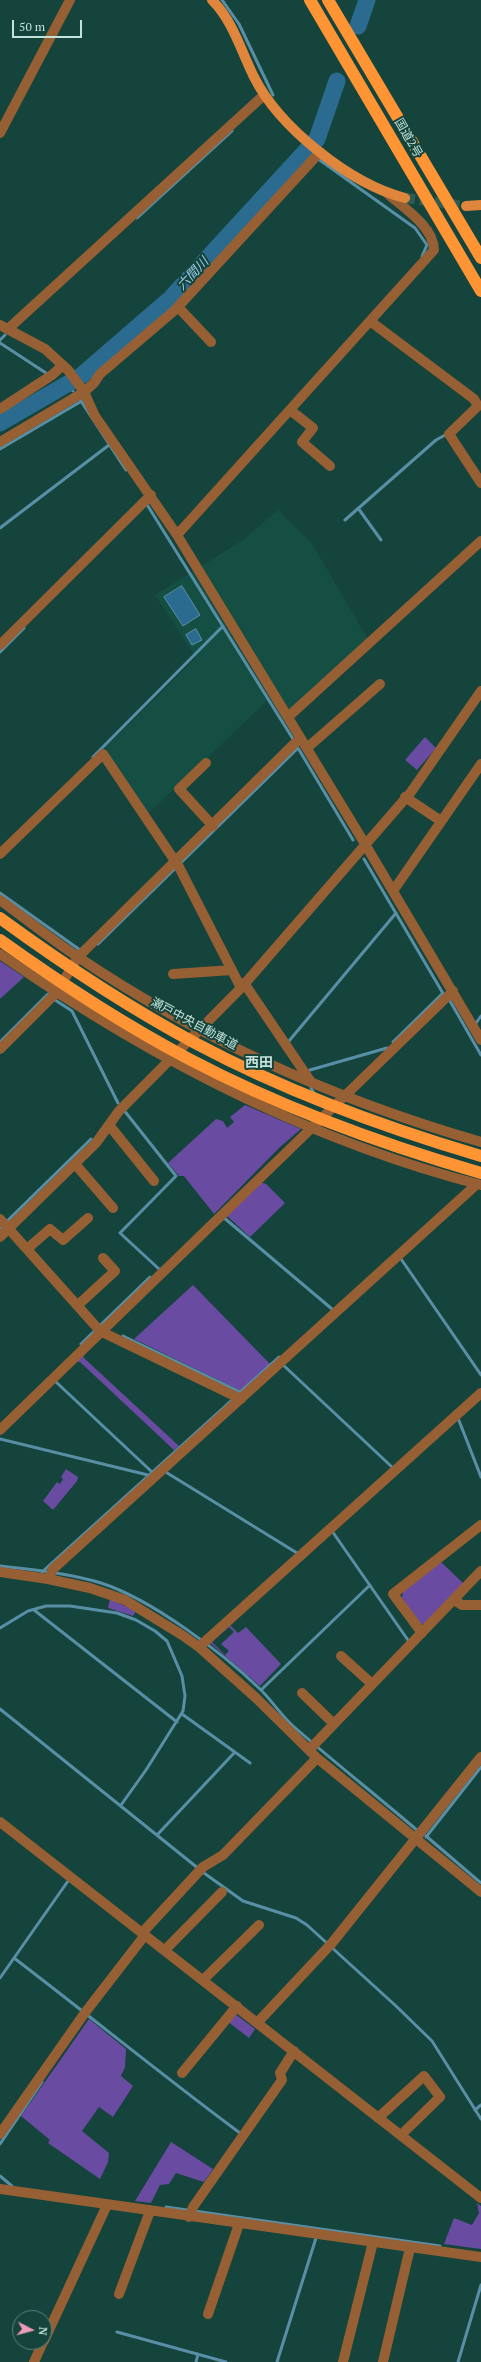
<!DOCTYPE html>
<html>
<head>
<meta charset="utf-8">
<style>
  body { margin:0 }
  #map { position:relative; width:481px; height:2362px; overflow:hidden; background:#14443b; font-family:"PT Serif",serif }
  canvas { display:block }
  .north { position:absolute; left:12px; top:2310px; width:40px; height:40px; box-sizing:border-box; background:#14443b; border:1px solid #5a837b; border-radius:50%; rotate:96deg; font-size:11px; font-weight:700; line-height:16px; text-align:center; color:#c4e2da }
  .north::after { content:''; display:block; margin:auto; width:14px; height:18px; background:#ef9ab8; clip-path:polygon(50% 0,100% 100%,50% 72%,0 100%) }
  .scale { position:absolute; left:12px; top:20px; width:70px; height:18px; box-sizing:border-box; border:2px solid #c4e2da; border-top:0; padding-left:5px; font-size:12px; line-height:14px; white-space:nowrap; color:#c4e2da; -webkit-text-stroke:3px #14443b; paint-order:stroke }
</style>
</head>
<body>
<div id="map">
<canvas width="481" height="2362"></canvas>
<div class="north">N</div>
<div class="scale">50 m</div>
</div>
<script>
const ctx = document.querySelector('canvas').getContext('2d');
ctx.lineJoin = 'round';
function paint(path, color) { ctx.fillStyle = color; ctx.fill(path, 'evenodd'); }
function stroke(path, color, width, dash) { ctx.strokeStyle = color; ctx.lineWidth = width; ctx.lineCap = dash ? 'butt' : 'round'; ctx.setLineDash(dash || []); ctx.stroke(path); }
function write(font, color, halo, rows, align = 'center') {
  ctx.font = font + ' "PT Serif","Noto Sans JP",serif'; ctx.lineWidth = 4; ctx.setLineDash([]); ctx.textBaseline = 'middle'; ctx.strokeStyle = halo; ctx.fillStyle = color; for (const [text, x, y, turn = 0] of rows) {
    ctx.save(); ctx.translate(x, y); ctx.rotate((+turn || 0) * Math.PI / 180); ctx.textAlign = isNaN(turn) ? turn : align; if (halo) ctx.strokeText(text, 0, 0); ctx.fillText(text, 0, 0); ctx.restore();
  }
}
const built = new Path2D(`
  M278,510L311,542L368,639L280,722L267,701L148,814L105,748L196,658L155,595L243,540Z`);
const green = new Path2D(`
  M425,737L436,748L417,770L405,760Z
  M0,961L24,977L0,999Z
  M245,1105L301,1129L280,1147L214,1214L184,1176H179L168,1163L216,1119L223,1121L227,1128L234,1122L230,1117Z
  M260,1182L266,1184L285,1203L250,1237L227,1216Z
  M193,1285L270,1364L241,1391L134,1339Z
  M83,1355L84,1358L179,1446L174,1450L80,1362H75Z
  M66,1469L78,1477L77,1481L53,1510L43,1501L57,1482L60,1484L63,1479L61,1477Z
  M441,1562L464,1584L425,1624H420L402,1598L403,1591Z
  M110,1599L136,1611L133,1616L108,1608Z
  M229,1624L238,1633L246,1627L281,1664L260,1686L209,1642ZM229,1627L234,1632L221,1644L229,1651L225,1655L212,1642Z
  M234,2013L255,2029L249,2038L227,2021Z
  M89,2019L126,2049L125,2067L121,2076L133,2086L113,2117L99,2107L82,2131L109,2153L108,2162L100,2179L48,2143L50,2140L21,2116Z
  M171,2142L213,2169L204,2182L176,2173L169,2184L160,2185L151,2203L135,2201Z
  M477,2203L481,2206V2249L444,2244L454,2218L472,2225L479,2213Z`);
const water = new Path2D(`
  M182,586L200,615L183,626L164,597Z
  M196,629L202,640L192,645L186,635Z`);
const stream = new Path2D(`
  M222,0L239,24L273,95
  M307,151L415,228L427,245
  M137,218L232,131
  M422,256L427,245
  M0,340L5,335
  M0,343L46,373
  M68,384L73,391
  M53,385L56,391
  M79,398L126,470
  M0,449L80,402
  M146,503L293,739
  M358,508L381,540
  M345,520L436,440L447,434
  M0,528L109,445
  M0,652L24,628
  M298,748L353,840
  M93,757L223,626
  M364,859L444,995
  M0,893L80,950
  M98,944L298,748
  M55,1000L72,1011L118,1103
  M450,1001L481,1055
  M476,1023L481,1016
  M289,1041L396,913
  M0,1042L48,994
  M393,1042L443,993
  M310,1070L387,1048
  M311,1088L315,1095
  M123,1109L176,1176L120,1233L159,1269
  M223,1217L332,1309
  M0,1228L91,1139
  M399,1256L481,1375
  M123,1336L240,1392
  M81,1344L150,1277
  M281,1363L392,1467
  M56,1382L152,1472
  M239,1393L279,1357
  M458,1418L481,1477
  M0,1439L148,1475
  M164,1471L297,1553
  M332,1531L410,1643
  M0,1566C33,1570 69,1573 101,1583C151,1599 223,1653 261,1690C272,1701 281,1715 293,1726C334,1762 376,1795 418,1831
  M42,1572L232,1400
  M34,1610L177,1722
  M0,1628L28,1611L46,1606H70L117,1613L136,1620L155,1631L167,1641L182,1676L185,1696L183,1711L146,1770L121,1805
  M261,1690L370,1585
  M0,1709L204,1873L243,1901L296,1918L307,1925L396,2006L432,2041L481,2119
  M182,1714L250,1763
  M157,1835L235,1752
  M426,1836L481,1883
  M426,1837L481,1767
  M14,1958C90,2016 163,2076 240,2133
  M0,1978L68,1881
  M475,2110L481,2105
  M0,2144L42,2082
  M0,2176L12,2186
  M166,2207L440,2246
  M117,2332L226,2362
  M196,2362L198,2354
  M277,2362L316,2238
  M458,2362L481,2285`);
const river = new Path2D(`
  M358,26L367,0
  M0,423L81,376L170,299L317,139L337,81`);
const majorTunnel = new Path2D(`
  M405,198L466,206`);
const minor = new Path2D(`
  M0,133L70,0
  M178,307L211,342
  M370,321L474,399L478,406L449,434L481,483
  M0,325L45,349L68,370L84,392L95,416L177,535L365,844L481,1040
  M8,329L264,95
  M0,409L52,375L63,365
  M290,410L313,428L302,442L330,466
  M0,442L84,392L94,383L100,374L175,310L320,152
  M177,535L434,250C434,227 404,208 388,194
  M0,645L151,495
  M288,717L481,541
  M307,748L380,684
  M206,763L179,789L213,826
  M405,797L441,821
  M0,854L103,754L179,867L241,988
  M393,891L481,764
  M0,900C26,919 51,939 78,957C201,1040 339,1101 481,1142
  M0,954C146,1056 307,1140 481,1185
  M173,974L232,970
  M244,983L311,1082
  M0,1049L56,993L78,957L300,738
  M109,1125L154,1181
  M75,1164L113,1208
  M0,1219L100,1331L241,1399
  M0,1237L96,1143L119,1111L241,988L411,792L481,691
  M27,1249L50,1229L63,1240L88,1218
  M78,1305L115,1271L103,1258
  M0,1430L453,991
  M0,1572L48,1579L90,1588L125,1600L182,1635L199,1647L255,1697L317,1758L481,1892
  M48,1579L53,1569L477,1184
  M454,1600L462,1605H481
  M422,1633L393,1594L481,1525
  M199,1647L481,1393
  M341,1656L372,1684
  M302,1693L334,1724
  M309,1750L481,1571
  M0,1822L481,2198
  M142,1933L203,1867L223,1855L317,1758
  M165,1950L222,1892
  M203,1980L259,1925
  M258,2022L332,1943L481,1757
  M182,2073L237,2006
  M378,2118L424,2076L440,2097L401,2135
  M0,2134L84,2014L145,1935
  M0,2189L481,2257
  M189,2217L193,2207L282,2080L280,2073L294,2051
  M119,2294L150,2211
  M208,2314L239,2224
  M44,2341L107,2205
  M34,2362L43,2342
  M343,2362L373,2242
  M383,2362L410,2248`);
const major = new Path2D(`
  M212,0C233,21 241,51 254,77C279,127 350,184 405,198
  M466,206L481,205`);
const highway = new Path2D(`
  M310,0L481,291
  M328,0L481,258`);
const highwayBridge = new Path2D(`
  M0,918C63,964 128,1007 197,1044C287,1092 383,1127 481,1156
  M0,940C60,983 123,1024 189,1059C282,1108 381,1144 481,1173`);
const streetNames = [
  ["国道2号",408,138,60],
  ["瀬戸中央自動車道",194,1024,28]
];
const waterNames = [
  ["六間川",193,274,-47]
];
const quarterNames = [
  ["西田",259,1063]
];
paint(built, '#154f44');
paint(green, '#694ba1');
paint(water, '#2b6b90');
stroke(water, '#598fa6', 1);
stroke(stream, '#598fa6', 3);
stroke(river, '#2b6b90', 17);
stroke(majorTunnel, '#2e5c53', 10, [10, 5]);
stroke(minor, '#965f34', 10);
stroke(major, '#df863c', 10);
stroke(highway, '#ff9435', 12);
stroke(highwayBridge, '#ff9435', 12);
write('12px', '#c4e2da', '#14443b', streetNames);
write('italic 13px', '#99cced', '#14443b', waterNames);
write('bold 14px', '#c4e2da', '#14443b', quarterNames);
</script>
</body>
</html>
